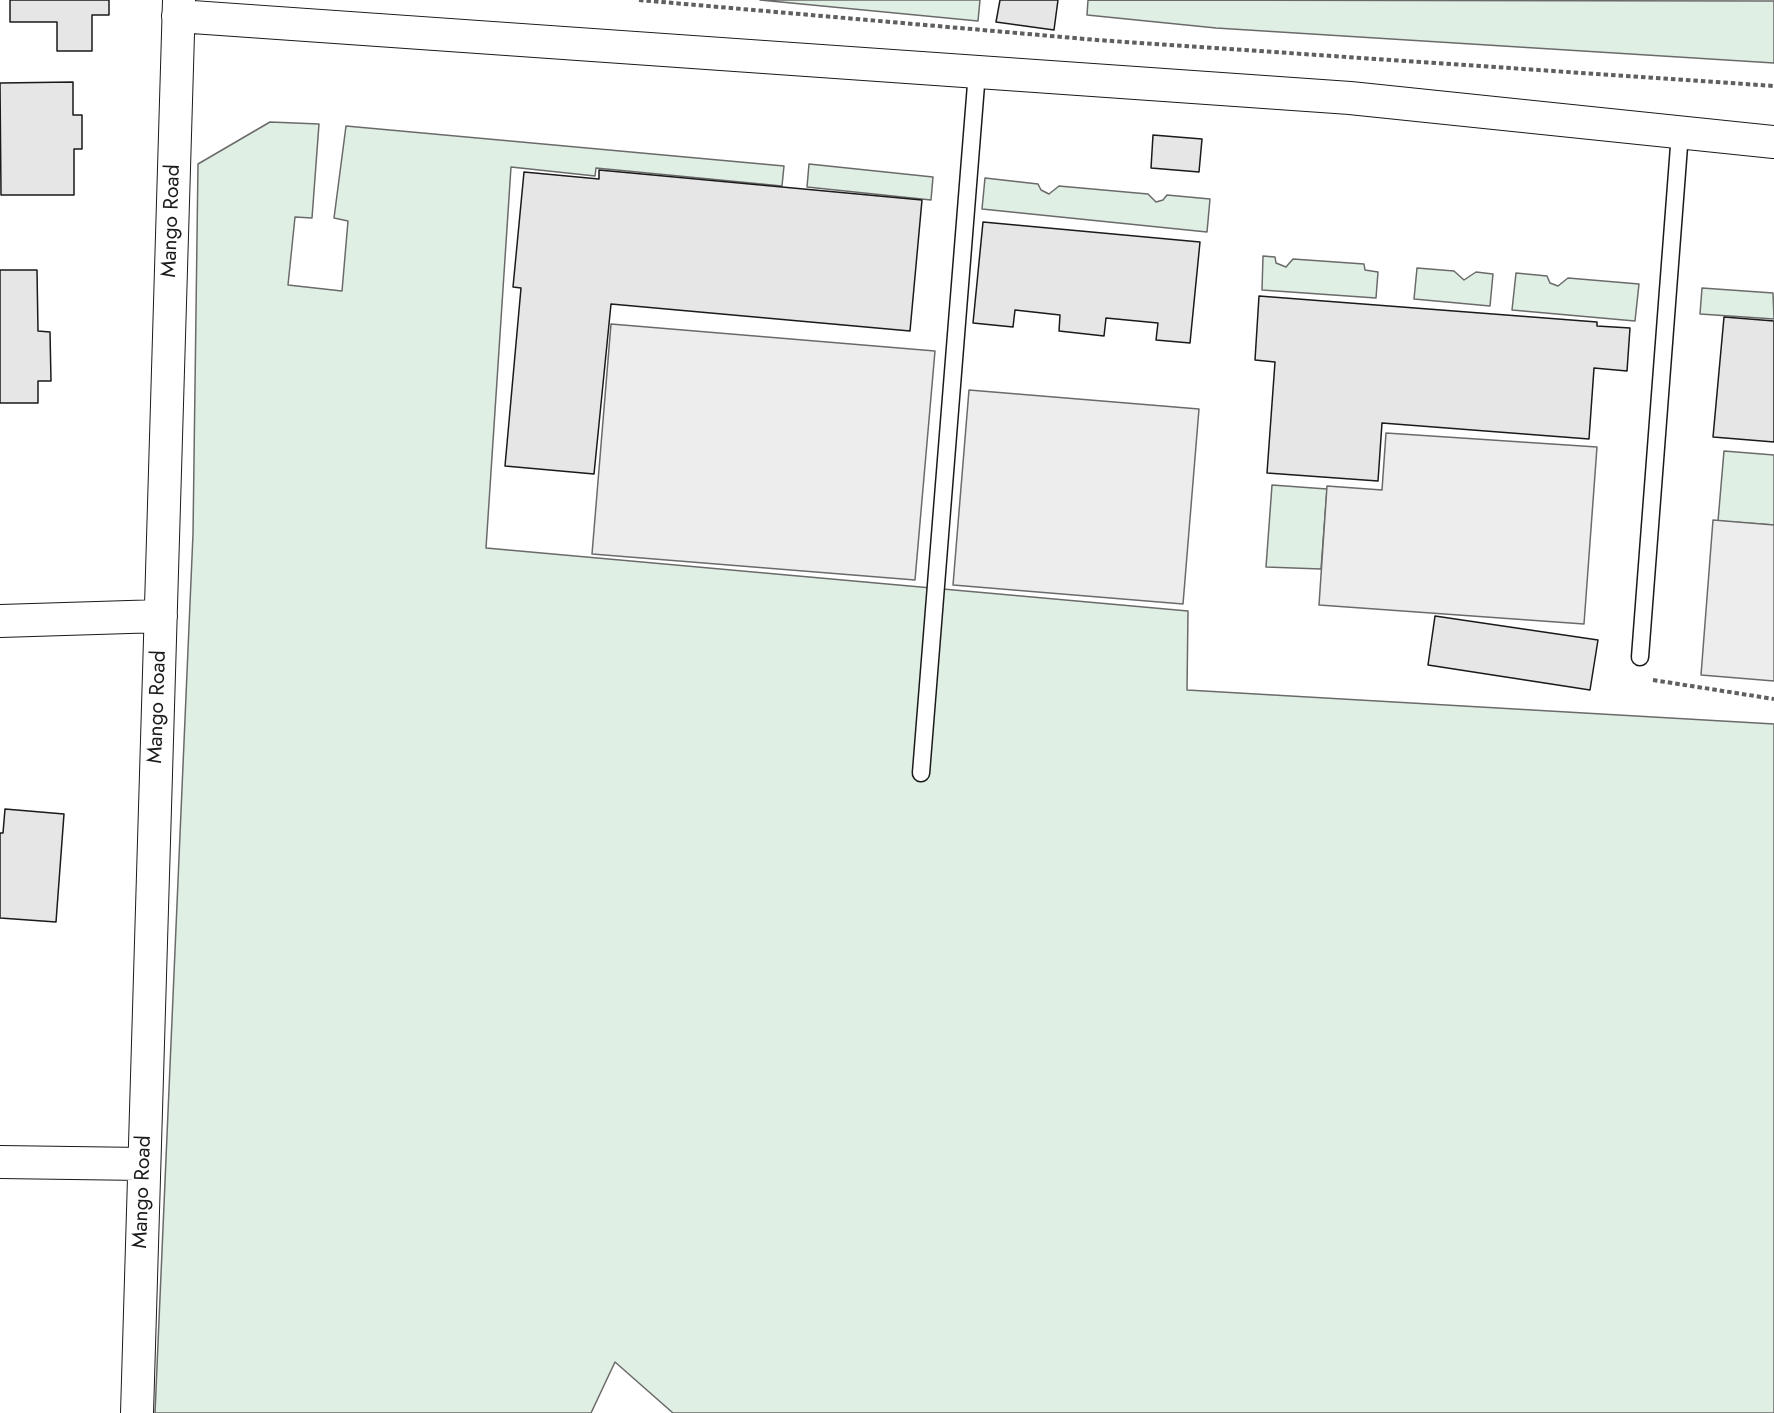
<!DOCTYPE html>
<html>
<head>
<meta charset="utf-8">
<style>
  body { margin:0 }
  canvas { display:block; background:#fff }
</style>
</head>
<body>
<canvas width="1774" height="1413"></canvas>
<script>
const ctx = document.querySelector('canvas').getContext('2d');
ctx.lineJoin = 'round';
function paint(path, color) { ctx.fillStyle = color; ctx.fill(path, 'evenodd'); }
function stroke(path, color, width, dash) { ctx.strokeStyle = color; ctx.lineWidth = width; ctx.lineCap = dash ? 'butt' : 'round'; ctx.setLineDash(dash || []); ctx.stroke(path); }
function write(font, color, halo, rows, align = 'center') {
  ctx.font = font + ' Jost,sans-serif'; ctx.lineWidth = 4.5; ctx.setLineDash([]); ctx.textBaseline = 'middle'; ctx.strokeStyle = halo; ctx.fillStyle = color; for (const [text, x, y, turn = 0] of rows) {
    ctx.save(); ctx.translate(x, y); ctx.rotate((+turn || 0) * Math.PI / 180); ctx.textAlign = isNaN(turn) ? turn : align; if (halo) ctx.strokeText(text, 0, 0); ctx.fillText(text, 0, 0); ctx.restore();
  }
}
const green = new Path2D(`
  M760,0H980L978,21Z
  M1088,0L1774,1V63L1216,28L1087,15Z
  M270,122L319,124L312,218L295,217L288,285L342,291L348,221L334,218L346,126L784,166L782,186L596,168L595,176L511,167L486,548L1188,611L1187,690L1774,724V1413H673L615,1362L591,1413H155L193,534L198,164Z
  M809,164L933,177L931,200L807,187Z
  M985,178L1038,184L1041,190L1049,194L1059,186L1148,194L1156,202L1163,200L1167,195L1210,199L1207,232L982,209Z
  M1263,256L1275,257L1276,263L1286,267L1293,259L1364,264L1365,270L1378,272L1376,298L1262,290Z
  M1417,268L1454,271L1464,280L1476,272L1493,274L1490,306L1414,299Z
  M1516,273L1547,276L1550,283L1558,286L1568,278L1639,284L1635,321L1512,310Z
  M1702,288L1773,293L1774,319L1700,314Z
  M1724,451L1774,455V525L1718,521Z
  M1272,485L1327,489L1321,569L1266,567Z`);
const parking = new Path2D(`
  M611,324L935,351L915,580L592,554Z
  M969,390L1199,409L1183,604L953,585Z
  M1386,433L1597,447L1584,624L1319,605L1327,486L1382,490Z
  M1713,520L1774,525V681L1701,675Z`);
const building = new Path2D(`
  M10,0H109V15H92V51H57V22H10Z
  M1000,0H1058L1054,30L996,22Z
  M73,82V115H82V149H74V195H1L0,83Z
  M1153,135L1202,139L1199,172L1151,168Z
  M599,170L922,200L910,331L611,304L594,474L505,466L521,288L513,287L524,172L599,179Z
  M983,222L1200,242L1190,343L1156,340L1158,323L1106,318L1104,336L1059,331L1060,315L1015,310L1013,327L973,323Z
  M0,270H37L38,331L50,332L51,381H38V403H0Z
  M1259,296L1597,322V326L1630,328L1627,371L1594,368L1589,439L1382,423L1378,481L1267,473L1275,362L1255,360Z
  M1724,317L1774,321V442L1713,437Z
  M1435,616L1598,640L1590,690L1428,665Z
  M5,809L64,814L56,922L0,918V833H3Z`);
const path = new Path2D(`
  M639,0L1097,40L1774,86
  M1653,680L1774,699`);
const lane = new Path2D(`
  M1640,657L1680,133
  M921,773L977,72`);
const street = new Path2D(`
  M178,16L1350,98L1774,142
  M0,621L161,616
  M0,1162L143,1164
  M137,1413L179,0`);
const streetNames = [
  ["Mango Road",172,221,-88],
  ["Mango Road",158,707,-88],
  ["Mango Road",143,1192,-88]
];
paint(green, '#e0efe3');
stroke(green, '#6a6a6a', 1.5);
paint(parking, '#ededed');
stroke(parking, '#6a6a6a', 1.5);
paint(building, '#e6e6e6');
stroke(building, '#1a1a1a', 1.5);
stroke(lane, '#1a1a1a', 19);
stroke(street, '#1a1a1a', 34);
stroke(path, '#5f5f5f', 4, [4.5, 3]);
stroke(lane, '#fff', 16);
stroke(street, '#fff', 32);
write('21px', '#1a1a1a', '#fff', streetNames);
</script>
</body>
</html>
